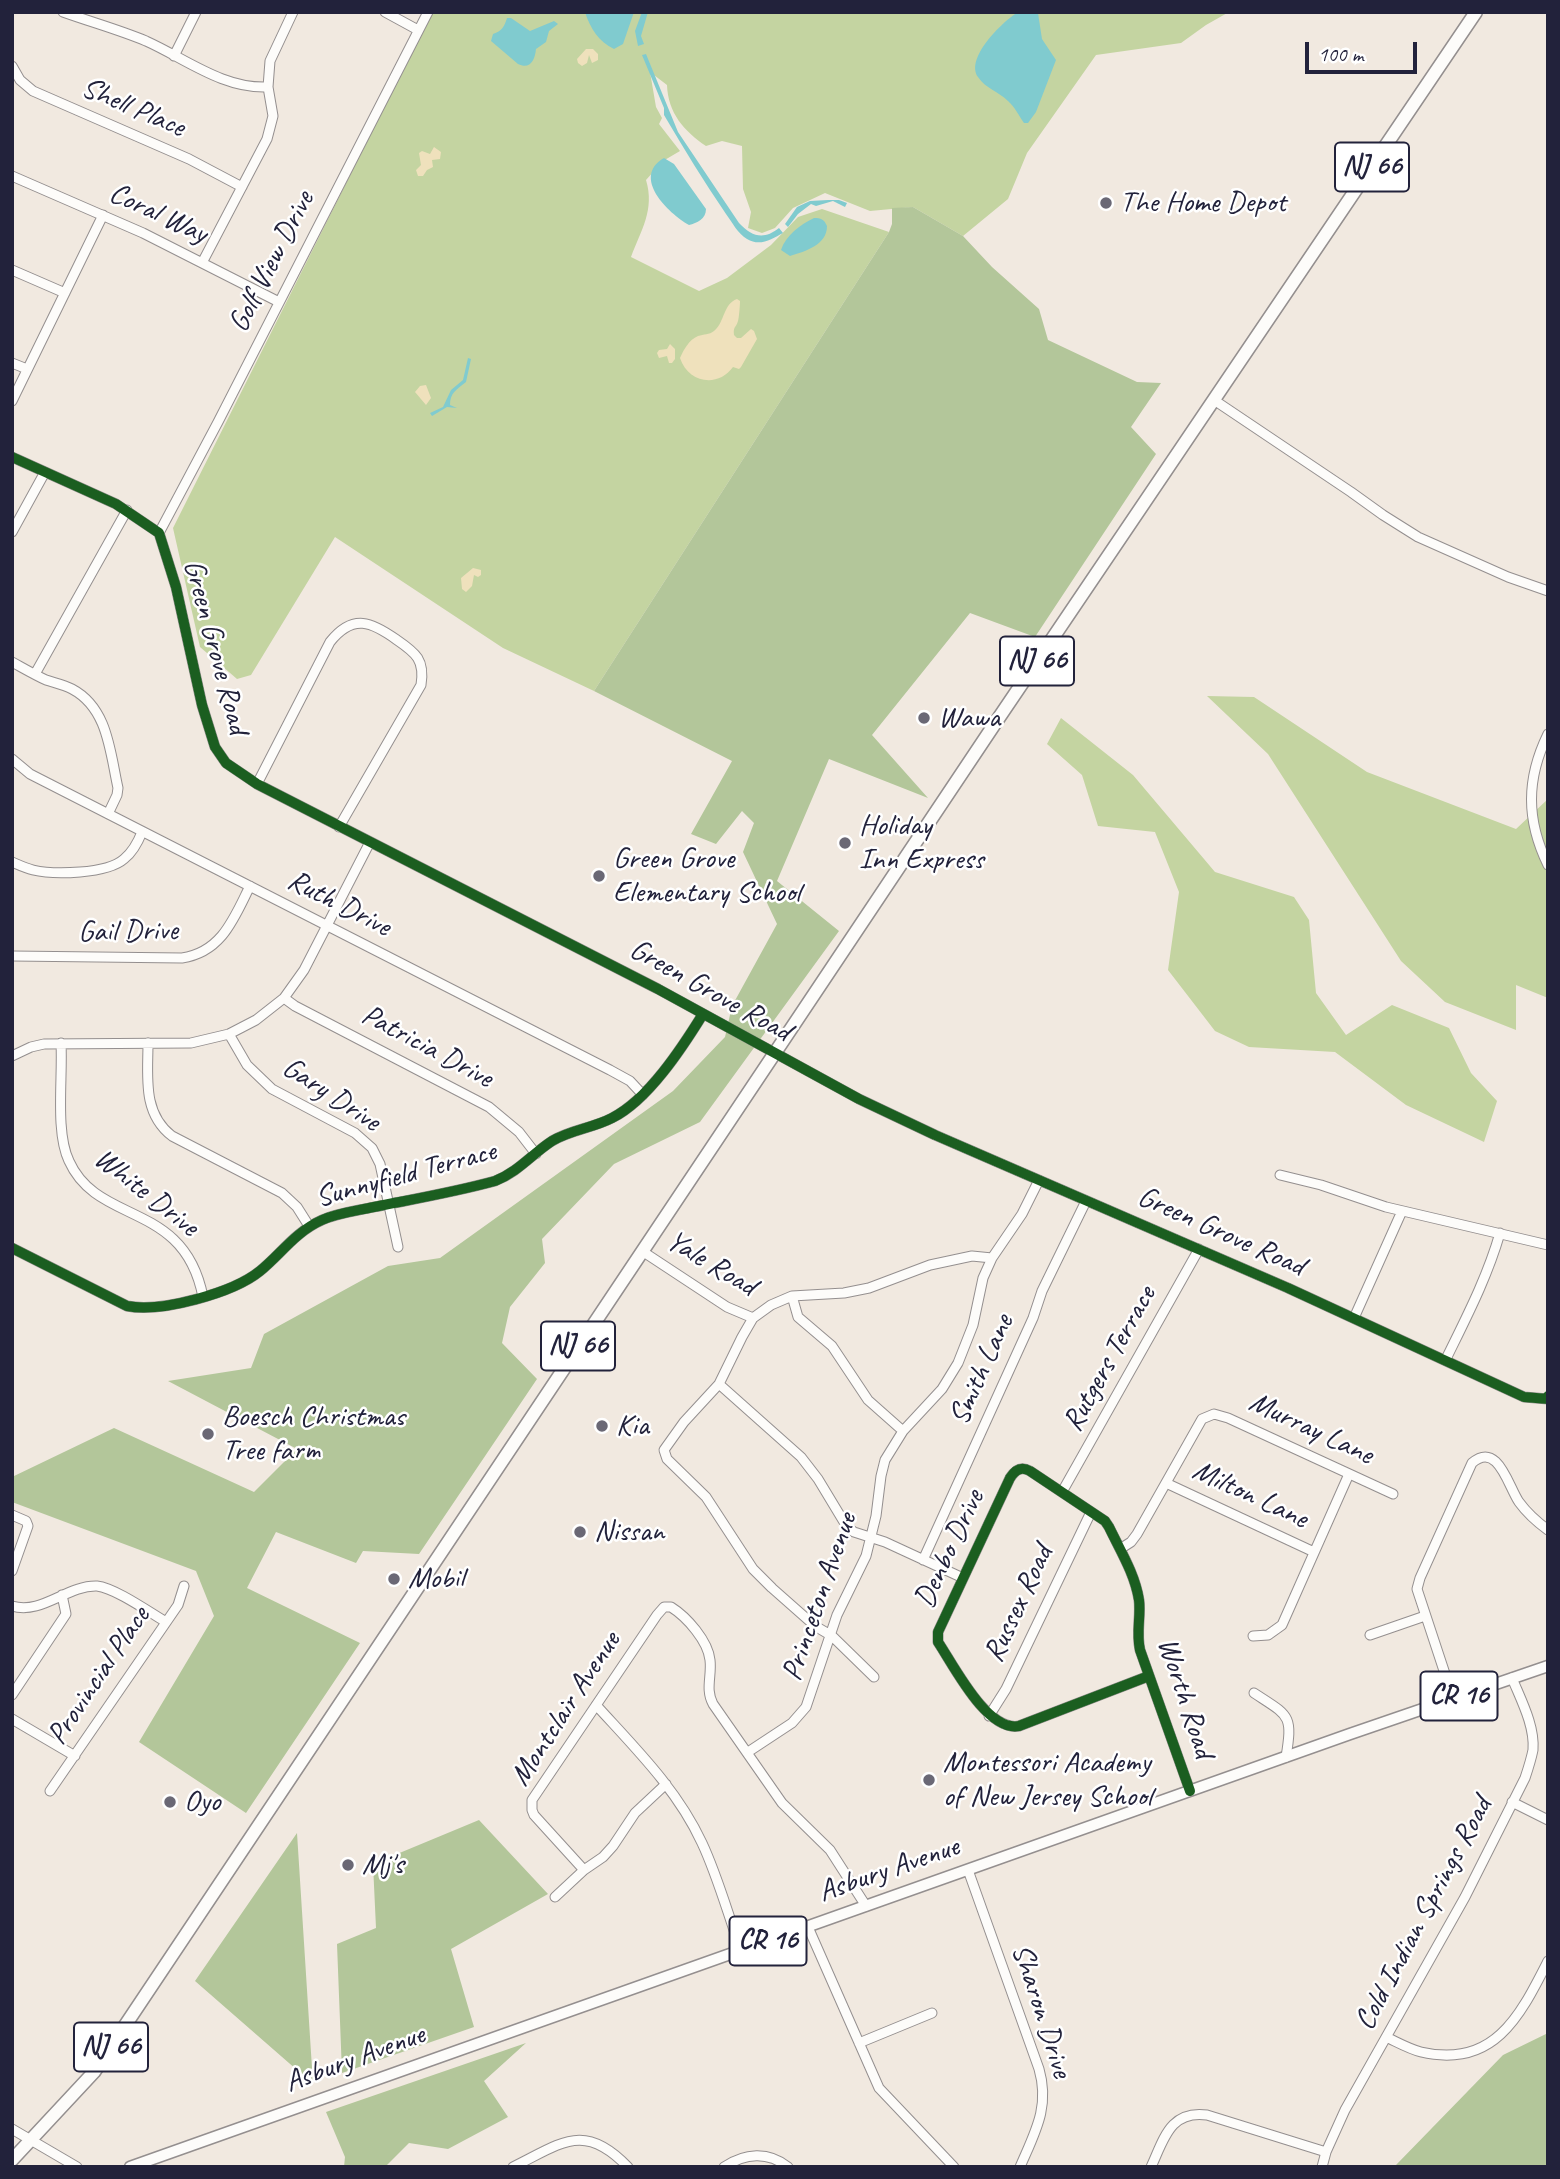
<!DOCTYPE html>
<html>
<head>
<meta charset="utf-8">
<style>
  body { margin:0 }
  #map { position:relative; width:1560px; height:2179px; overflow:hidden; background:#f1e9e0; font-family:Caveat,sans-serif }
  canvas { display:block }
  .frame { position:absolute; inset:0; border:14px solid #22223b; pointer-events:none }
  .scale { position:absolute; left:1305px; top:42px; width:112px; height:32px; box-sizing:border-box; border:4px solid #22223b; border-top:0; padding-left:9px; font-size:21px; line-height:24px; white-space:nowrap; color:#22223b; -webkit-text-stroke:5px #fff; paint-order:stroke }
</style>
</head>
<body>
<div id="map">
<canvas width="1560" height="2179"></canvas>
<div class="frame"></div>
<div class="scale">100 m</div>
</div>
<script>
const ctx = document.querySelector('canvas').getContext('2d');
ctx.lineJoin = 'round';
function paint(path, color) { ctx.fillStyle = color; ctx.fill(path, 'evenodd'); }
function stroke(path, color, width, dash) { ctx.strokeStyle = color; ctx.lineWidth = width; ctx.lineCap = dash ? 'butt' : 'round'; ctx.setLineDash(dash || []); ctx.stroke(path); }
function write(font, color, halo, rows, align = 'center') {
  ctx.font = font + ' Caveat,sans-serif'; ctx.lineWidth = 5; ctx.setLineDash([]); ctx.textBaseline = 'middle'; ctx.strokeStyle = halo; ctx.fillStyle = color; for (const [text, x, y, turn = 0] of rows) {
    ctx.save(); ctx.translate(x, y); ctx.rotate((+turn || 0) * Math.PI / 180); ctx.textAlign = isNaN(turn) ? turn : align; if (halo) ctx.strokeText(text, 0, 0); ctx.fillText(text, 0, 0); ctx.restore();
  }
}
const green = new Path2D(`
  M432,12H1229L1206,25L1181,43L1096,55L1027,153L1008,199L963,236L913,207L870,211L825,193L793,208L775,228L762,233L748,228L751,212L743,189L742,146L722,141L706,146C684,131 668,113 667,85L650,72L656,107L662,118L659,124L680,151L663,161L646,180C655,210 641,230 631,257L699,291L727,278L771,245L798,217L822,209L889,232L594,691L503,648L335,537L251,675L237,679L200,647L173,528Z
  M1207,696L1254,697L1367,772L1516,829L1548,799V998L1516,985V1030L1445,1002L1401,961L1268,754Z
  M1061,718L1133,775L1215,872L1294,897L1309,920L1316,993L1346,1035L1392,1005L1449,1028L1471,1073L1497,1101L1484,1142L1406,1105L1335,1052L1249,1047L1215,1031L1168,970L1179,892L1155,832L1098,826L1082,775L1047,744Z`);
const forest = new Path2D(`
  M913,207L963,236L992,267L1039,309L1048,340L1137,382L1161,383L1131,427L1156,454L1035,637L970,613L872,735L928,798L829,759L777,881L839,931L700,1122L614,1164L542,1239L545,1263L510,1307L502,1343L537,1379L419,1554L363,1551L356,1563L276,1532L247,1588L360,1643L246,1813L139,1742L214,1616L196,1571L12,1502V1477L114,1428L254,1492L297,1449L168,1381L251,1368L264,1334L388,1266L440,1258L673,1091L725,1037L732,1006L777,924L743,852L754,823L742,811L716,844L691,834L732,761L594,691L889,232L892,224V208Z
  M479,1820L548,1894L451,1949L474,2027L342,2073L337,1944L376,1928L373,1864Z
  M297,1833L313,2084L195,1981Z
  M1548,2033V2167H1391L1396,2165L1503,2055Z
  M526,2043L484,2081L508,2117L448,2149L409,2143L385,2167H344L345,2157L326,2112Z`);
const sand = new Path2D(`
  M586,49H593L598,54V60L592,63L589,55L587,63L582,66L578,63L577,59Z
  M434,147L441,152L440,159L432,160L433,167L427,170L423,176H418L416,170L421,165L419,153L422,151L430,154Z
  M737,299L740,301C740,305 739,318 738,321C736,328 733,326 734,335L737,338H741L751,329L754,331L757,339L741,367L739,369L733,367C718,388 688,383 680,358C684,349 689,340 698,336C704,334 709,335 714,331C725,322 723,304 737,299Z
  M670,344L675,349V359L672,363H669L667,356L659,358L657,353L659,350L667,349Z
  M426,385L431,398L426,405L415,392L420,386Z
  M473,568L481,570V575L478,577L474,575L472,586L466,592L462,589L461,578Z`);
const water = new Path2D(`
  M585,12H634L623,44L614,49C599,42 590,28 585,12Z
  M642,12H648L641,36L644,44L638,46L635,31Z
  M1018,12L1038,13L1042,39L1056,60L1036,112L1028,123H1024C1019,116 1015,107 1008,101C999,92 985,88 978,77C965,58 1002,22 1018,12Z
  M507,18H511L530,31L554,21L558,24L549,31L546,42L536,49C535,60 530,70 518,64L491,41L493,34C502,31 504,27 507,18Z
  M646,54L678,132L739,223C752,237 764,240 779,228L783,233C772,239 760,247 747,239C738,234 732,222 726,214C704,182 684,149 664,115V108L642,55Z
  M664,158L674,164L706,209C706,219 697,223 689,225C668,213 631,177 664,158Z
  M828,200H839L847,203L845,207L833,201L816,206L811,204L798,214L788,227L785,224L797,207L810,201Z
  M814,218C821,218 824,219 827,226C827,245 806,251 790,256L781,250C786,235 800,225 814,218Z
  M468,358L471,359L466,382C456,390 450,393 450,405L457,408L447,407L432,416L430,413L443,407L451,390L463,380Z`);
const minor = new Path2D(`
  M63,12C91,22 120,30 146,41C186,59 223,89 268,87
  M385,12L418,30
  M174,56L196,12
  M12,66L20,80L33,91L189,159L242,187
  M12,176L143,233L279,302
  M203,261L267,139L273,116L268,87L270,61L293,12
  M12,270L65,293
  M12,363L27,369
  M1214,400L1351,492L1383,515L1418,537L1508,577L1548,591
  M12,401L103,215
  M12,457L116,504L159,533L176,587L202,705L215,747L226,763L257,784L658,989L859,1099L935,1135L1288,1288L1524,1397L1548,1399
  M12,532L45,472
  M159,533L218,422L428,12
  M12,662C23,668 35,675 46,680C55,683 64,685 72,689C108,708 110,752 118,788L117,795L108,814
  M35,674L127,510
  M1548,734C1526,779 1526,820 1548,865
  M12,759L30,774L610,1070L630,1081L643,1095
  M257,784L330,642C353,613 372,622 397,640C416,653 425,660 421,685L339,827
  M12,862C19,865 25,868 33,870C54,875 107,874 124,859C133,852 138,842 142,832
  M12,956L182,958C222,952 234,918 250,886
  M284,998L295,1006L489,1107L519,1132L536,1154
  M229,1034L247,1065L272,1089L355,1133L372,1148L380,1164L398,1247
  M61,1043C63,1077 55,1132 69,1161C98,1226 184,1200 203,1297
  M148,1043C148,1076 142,1113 172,1136L282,1193L297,1207L309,1226
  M12,1056L31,1047L44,1044L191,1043L229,1034L256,1020L284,998L304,970L370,842
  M1280,1175L1321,1185L1386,1207L1548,1245
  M12,1248L127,1306C160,1313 233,1293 260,1271C281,1254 295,1232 322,1220C338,1213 356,1211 374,1207C414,1199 455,1192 495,1181C518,1172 532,1154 552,1141C570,1130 593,1128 612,1118C648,1100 682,1048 703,1014
  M642,1251L727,1307L753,1318
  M792,1296L798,1317L832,1346L868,1400L903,1431
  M1354,1318L1402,1211
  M1446,1359C1466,1318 1487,1278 1500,1233
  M719,1384L801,1457L818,1479L847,1527L854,1532L885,1542L963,1578
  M1166,1483L1314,1552
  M1062,1492L1199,1249
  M12,1515L26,1521L28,1526L12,1571
  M1120,1549L1131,1542L1137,1534L1202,1419L1214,1414L1228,1418L1393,1494
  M923,1560L1033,1318L1042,1291L1086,1201
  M12,1606C42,1615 67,1585 97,1586C115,1588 149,1612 166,1622
  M1370,1635L1425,1616
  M1253,1636L1268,1635L1282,1625L1349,1474
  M1149,1676L1019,1726C987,1732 954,1666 938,1642V1632L1010,1478C1015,1470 1021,1466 1030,1471L1105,1521L1109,1527C1120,1550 1135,1574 1139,1600C1141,1616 1136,1633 1140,1650L1190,1791
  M874,1677L832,1636L815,1626L772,1588L753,1569L706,1497L667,1459L664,1450L684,1422L719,1384L742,1337L753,1318L771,1305L792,1296L844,1293L869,1288L930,1265L972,1256L992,1258
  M1254,1693C1289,1716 1293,1714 1286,1757
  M12,1695L66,1614L62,1595
  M1453,1698L1417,1589L1420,1578L1472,1463C1498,1441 1508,1486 1519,1502C1527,1513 1537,1522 1548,1530
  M596,1705C635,1748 677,1789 702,1843C718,1877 728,1915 741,1950
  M989,1716L1006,1689L1091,1512
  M12,1719L75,1756
  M748,1752L792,1723L806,1707L837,1615L866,1556L876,1516L881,1476L885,1460L903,1431L942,1389L958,1363L973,1325L983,1278L992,1258L1022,1214L1039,1180
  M50,1791L178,1605L184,1586
  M1512,1802L1548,1820
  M584,1870L534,1815L532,1810V1800L657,1615L664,1607H671C687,1617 708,1641 710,1660C712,1676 705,1689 713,1704L782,1803L830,1850L866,1906
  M968,1870L1039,2069C1050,2107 1035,2132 1020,2167
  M555,1897L584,1870L603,1857L613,1846L635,1813L666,1784
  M808,1927L879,2088L954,2167
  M1386,2037C1397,2042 1409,2049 1421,2052C1494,2069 1520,2016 1548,1961
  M859,2043L932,2013
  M12,2129L77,2167
  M513,2167C562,2143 584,2121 628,2167
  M724,2167C745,2153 768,2151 788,2167
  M1151,2167C1164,2139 1170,2110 1207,2115L1326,2152
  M1322,2167L1326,2152L1345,2110L1465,1897L1525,1778C1528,1769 1531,1760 1533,1750C1535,1726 1521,1700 1512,1678`);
const major = new Path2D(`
  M130,2167L1350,1734L1548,1666`);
const highway = new Path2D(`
  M12,2160L94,2072L996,722L1476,12`);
const cycleway = new Path2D(`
  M12,457L116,504L159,533L176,587L202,705L215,747L226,763L257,784L658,989L859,1099L935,1135L1288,1288L1524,1397L1548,1399V1396
  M12,1248L127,1306C160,1313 233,1293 260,1271C281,1254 295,1232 322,1220C338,1213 356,1211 374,1207C414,1199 455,1192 495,1181C518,1172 532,1154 552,1141C570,1130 593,1128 612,1118C648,1100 682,1048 703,1014
  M1149,1676L1019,1726C987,1732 954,1666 938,1642V1632L1010,1478C1015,1470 1021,1466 1030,1471L1105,1521L1109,1527C1120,1550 1135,1574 1139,1600C1141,1616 1136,1633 1140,1650L1190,1791`);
const markers = [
  [1106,203,7,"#6a6875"],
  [924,718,7,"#6a6875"],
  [845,843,7,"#6a6875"],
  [599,876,7,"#6a6875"],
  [602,1426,7,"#6a6875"],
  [208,1434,7,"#6a6875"],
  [580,1532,7,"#6a6875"],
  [394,1579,7,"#6a6875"],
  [929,1780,7,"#6a6875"],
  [170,1802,7,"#6a6875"],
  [348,1865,7,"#6a6875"]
];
const shields = [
  [1372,167,74],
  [1037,661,74],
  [578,1346,74],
  [1459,1696,77],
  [768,1941,77],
  [111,2047,74]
];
const shieldNames = [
  ["NJ 66",1372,167],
  ["NJ 66",1037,661],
  ["NJ 66",578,1346],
  ["CR 16",1459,1696],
  ["CR 16",768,1941],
  ["NJ 66",111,2047]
];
const streetNames = [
  ["Shell Place",133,108,23],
  ["Coral Way",158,214,25],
  ["Golf View Drive",272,262,-63],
  ["Green Grove Road",215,647,75],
  ["Ruth Drive",339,904,27],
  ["Gail Drive",128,932,-1],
  ["Green Grove Road",710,991,29],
  ["Patricia Drive",427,1047,28],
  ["Gary Drive",331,1095,33],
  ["Sunnyfield Terrace",406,1175,-15],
  ["White Drive",146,1193,38],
  ["Green Grove Road",1221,1232,24],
  ["Yale Road",711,1264,31],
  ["Rutgers Terrace",1110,1359,-61],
  ["Smith Lane",982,1370,-66],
  ["Murray Lane",1311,1429,25],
  ["Milton Lane",1250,1495,25],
  ["Denbo Drive",950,1549,-65],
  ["Princeton Avenue",820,1597,-71],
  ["Russex Road",1019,1604,-65],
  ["Provincial Place",99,1676,-56],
  ["Worth Road",1185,1698,72],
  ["Montclair Avenue",566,1709,-57],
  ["Asbury Avenue",889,1870,-19],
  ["Cold Indian Springs Road",1424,1914,-62],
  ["Sharon Drive",1041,2011,72],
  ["Asbury Avenue",355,2059,-20]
];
const poiNames = [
  ["The Home Depot",1120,203],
  ["Wawa",938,718],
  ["Holiday",859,826],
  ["Inn Express",859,860],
  ["Green Grove",613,859],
  ["Elementary School",613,893],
  ["Boesch Christmas",222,1417],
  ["Tree farm",222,1451],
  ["Kia",616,1426],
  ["Nissan",594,1532],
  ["Mobil",408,1579],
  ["Montessori Academy",943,1763],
  ["of New Jersey School",943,1797],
  ["Oyo",184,1802],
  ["Mj's",362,1865]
];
paint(green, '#c4d4a1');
paint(forest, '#b3c69a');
paint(sand, '#efe1bc');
paint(water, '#80cbcf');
stroke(minor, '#948f8f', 11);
stroke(major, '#948f8f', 13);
stroke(highway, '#948f8f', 15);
stroke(minor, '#fdfcfa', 9);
stroke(major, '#fdfcfa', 10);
stroke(highway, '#fdfcfa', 12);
stroke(cycleway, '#1b5e20', 10);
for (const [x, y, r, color] of markers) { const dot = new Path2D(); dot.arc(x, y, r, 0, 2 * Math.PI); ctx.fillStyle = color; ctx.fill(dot); stroke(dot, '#fff', 2.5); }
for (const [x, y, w] of shields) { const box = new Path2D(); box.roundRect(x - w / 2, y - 24.5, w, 49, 5); ctx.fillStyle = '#fff'; ctx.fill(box); stroke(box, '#22223b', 2); }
write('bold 28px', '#22223b', null, shieldNames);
write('30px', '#22223b', '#fff', streetNames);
write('30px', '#22223b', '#fff', poiNames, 'left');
</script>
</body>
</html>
